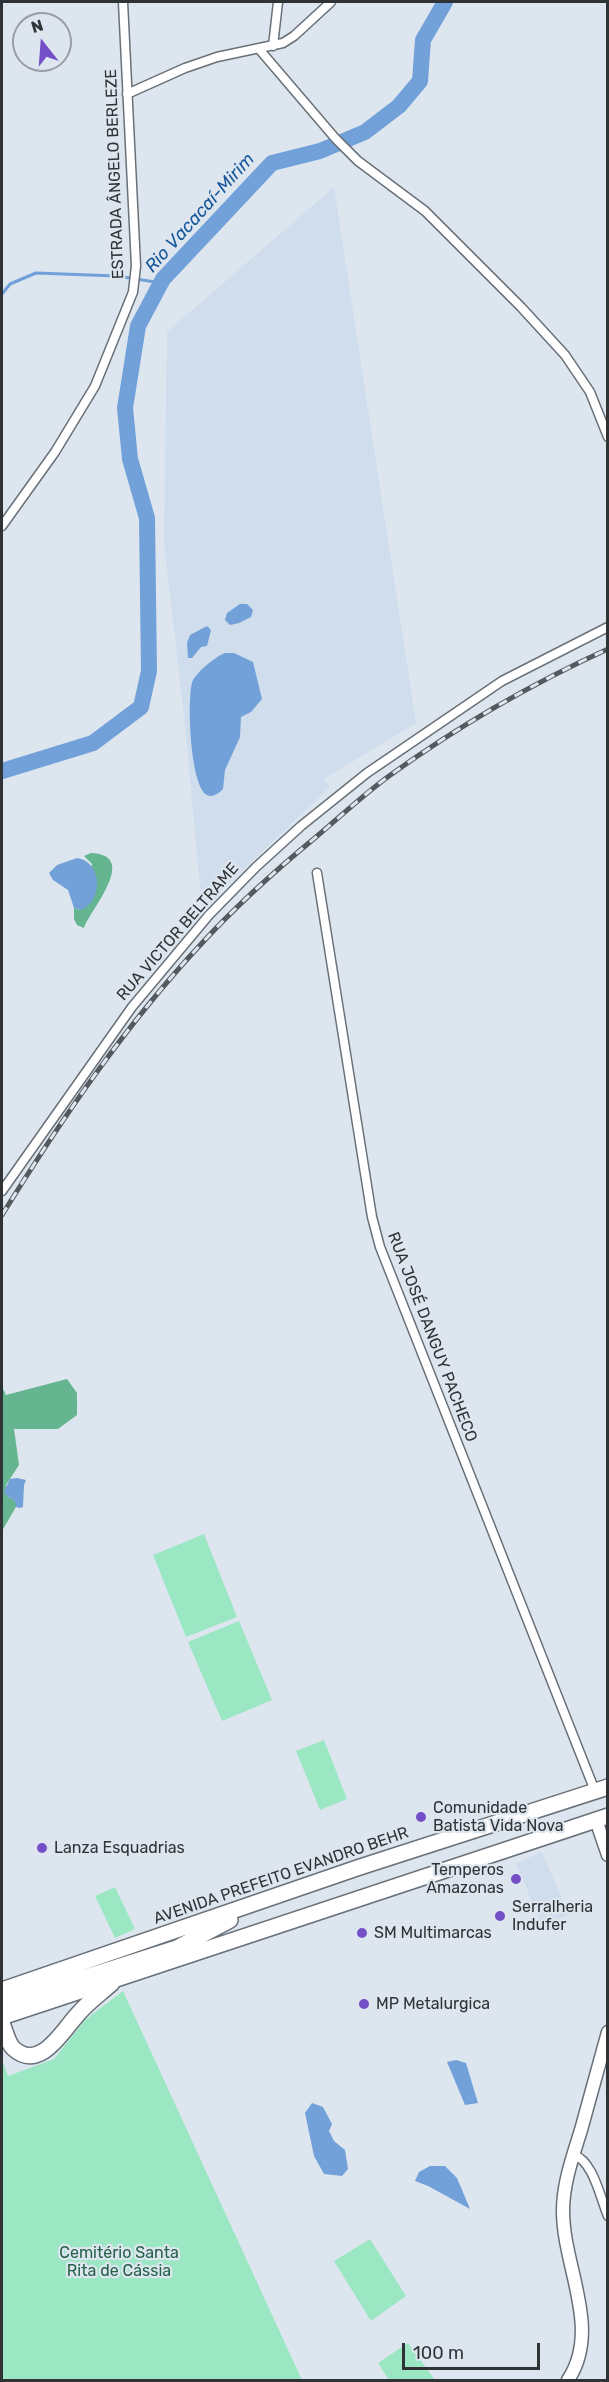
<!DOCTYPE html>
<html>
<head>
<meta charset="utf-8">
<style>
  body { margin:0 }
  #map { position:relative; width:609px; height:2382px; overflow:hidden; background:#dde6ef; font-family:Rubik,sans-serif }
  canvas { display:block }
  .frame { position:absolute; inset:0; border:3px solid #2f3336; pointer-events:none }
  .north { position:absolute; left:12px; top:12px; width:60px; height:60px; box-sizing:border-box; background:#dde6ef; border:2px solid #979ea5; border-radius:50%; rotate:343deg; font-size:16px; font-weight:700; line-height:24px; text-align:center; color:#2f3336 }
  .north::after { content:''; display:block; margin:auto; width:21px; height:27px; background:#744fc8; clip-path:polygon(50% 0,100% 100%,50% 72%,0 100%) }
  .scale { position:absolute; left:402px; top:2343px; width:138px; height:27px; box-sizing:border-box; border:3px solid #2f3336; border-top:0; padding-left:8px; font-size:18px; line-height:21px; white-space:nowrap; color:#2f3336; -webkit-text-stroke:4px #dde6ef; paint-order:stroke }
</style>
</head>
<body>
<div id="map">
<canvas width="609" height="2382"></canvas>
<div class="frame"></div>
<div class="north">N</div>
<div class="scale">100 m</div>
</div>
<script>
const ctx = document.querySelector('canvas').getContext('2d');
ctx.lineJoin = 'round';
function paint(path, color) { ctx.fillStyle = color; ctx.fill(path, 'evenodd'); }
function stroke(path, color, width, dash) { ctx.strokeStyle = color; ctx.lineWidth = width; ctx.lineCap = dash ? 'butt' : 'round'; ctx.setLineDash(dash || []); ctx.stroke(path); }
function write(font, color, halo, rows, align = 'center') {
  ctx.font = font + ' Rubik,sans-serif'; ctx.lineWidth = 4.5; ctx.setLineDash([]); ctx.textBaseline = 'middle'; ctx.strokeStyle = halo; ctx.fillStyle = color; for (const [text, x, y, turn = 0] of rows) {
    ctx.save(); ctx.translate(x, y); ctx.rotate((+turn || 0) * Math.PI / 180); ctx.textAlign = isNaN(turn) ? turn : align; if (halo) ctx.strokeText(text, 0, 0); ctx.fillText(text, 0, 0); ctx.restore();
  }
}
const built = new Path2D(`
  M334,187L416,723L324,779L330,787L202,909L185,725L164,543L167,332Z
  M542,1852L569,1915L542,1926L516,1863Z`);
const green = new Path2D(`
  M204,1534L237,1617L186,1637L153,1555Z
  M239,1621L272,1700L222,1721L188,1642Z
  M324,1740L347,1799L320,1810L296,1751Z
  M115,1887L135,1929L115,1938L95,1896Z
  M123,1991L302,2380H2V2059L8,2076L54,2059L85,2020Z
  M370,2239L406,2296L371,2321L334,2261Z
  M408,2343L435,2380H389L378,2363Z`);
const forest = new Path2D(`
  M91,853C140,855 90,910 84,928L77,925L74,919V908L81,910L92,864L84,856Z
  M67,1379L77,1393V1415L58,1429H14L19,1465L6,1485L7,1496L15,1501L17,1505L2,1531V1387L6,1395Z`);
const water = new Path2D(`
  M240,604H247L253,610L251,617L239,623L230,625L225,620L227,613Z
  M207,626L211,630L207,646L201,647L192,658H188L187,643L190,635Z
  M225,653H234L253,662L262,699L251,712L241,717L240,737L225,770L223,789C219,793 213,798 207,795C190,786 187,700 192,683C194,674 216,656 225,653Z
  M77,858C102,861 104,901 81,910L74,908L68,890L53,880L49,873L57,865Z
  M17,1478L26,1480L24,1485L23,1507L20,1508L16,1507L15,1501L7,1496L4,1491L10,1479Z
  M456,2060L466,2063L478,2103L465,2105L447,2062Z
  M312,2103L323,2107L332,2124L329,2131L334,2141L345,2150L348,2169L342,2176L324,2174L314,2156L305,2113Z
  M430,2166H445L457,2178L470,2209L428,2186L415,2181L419,2172Z`);
const stream = new Path2D(`
  M2,294L10,284L36,273L117,276L155,282L163,279`);
const river = new Path2D(`
  M2,771L93,743L141,707L149,671L147,518L130,459L125,408L138,326L163,279L272,163L320,151L365,132L399,106L420,81L423,40L445,2`);
const street = new Path2D(`
  M273,46L278,2
  M259,49L335,138L358,161L425,211L521,307L565,355L590,392L608,437
  M127,94L185,68L217,57L283,43L294,36L331,2
  M2,526L55,452L95,386L133,292L136,266L123,2
  M317,873L372,1217L380,1247L595,1791
  M2,1191L132,1007L209,915L256,867L301,826L367,773L502,681L608,627
  M574,2155C593,2161 600,2197 608,2216`);
const secondary = new Path2D(`
  M596,1820L608,1855
  M568,2380C602,2329 563,2267 563,2211C563,2183 573,2156 581,2130C590,2097 599,2065 608,2032`);
const highway = new Path2D(`
  M2,1990L360,1867L608,1787
  M2,2011L8,2002L177,1948L230,1920
  M2,2017L608,1816
  M2,2023C5,2031 8,2043 13,2048C40,2073 63,2030 78,2014C88,2002 101,1993 112,1983`);
const rail = new Path2D(`
  M2,1215C61,1120 126,1024 203,942C238,904 276,870 316,837C340,817 363,795 389,776C457,727 531,684 608,649`);
const markers = [
  [421,1817,6,"#744fc8"],
  [42,1848,6,"#744fc8"],
  [516,1879,6,"#744fc8"],
  [500,1916,6,"#744fc8"],
  [362,1933,6,"#744fc8"],
  [364,2004,6,"#744fc8"]
];
const streetNames = [
  ["ESTRADA ÂNGELO BERLEZE",115,174,-92],
  ["RUA VICTOR BELTRAME",178,932,-49],
  ["RUA JOSÉ DANGUY PACHECO",432,1337,69],
  ["AVENIDA PREFEITO EVANDRO BEHR",281,1876,-19]
];
const poiNames = [
  ["Comunidade",433,1808],
  ["Batista Vida Nova",433,1826],
  ["Lanza Esquadrias",54,1848],
  ["Temperos",504,1870,"right"],
  ["Amazonas",504,1888,"right"],
  ["Serralheria",512,1907],
  ["Indufer",512,1925],
  ["SM Multimarcas",374,1933],
  ["MP Metalurgica",376,2004]
];
const parkNames = [
  ["Cemitério Santa",119,2253],
  ["Rita de Cássia",119,2271]
];
const waterNames = [
  ["Rio Vacacaí-Mirim",200,213,-48]
];
paint(built, '#cfdded');
paint(green, '#9ce7c3');
paint(forest, '#64b590');
paint(water, '#72a1d9');
stroke(stream, '#72a1d9', 3);
stroke(river, '#72a1d9', 16);
stroke(street, '#687078', 11);
stroke(secondary, '#687078', 15);
stroke(highway, '#687078', 18);
stroke(street, '#fff', 8);
stroke(secondary, '#fff', 12);
stroke(highway, '#fff', 15);
stroke(rail, '#545a5e', 5);
stroke(rail, '#dde6ef', 3, [9]);
for (const [x, y, r, color] of markers) { const dot = new Path2D(); dot.arc(x, y, r, 0, 2 * Math.PI); ctx.fillStyle = color; ctx.fill(dot); stroke(dot, '#dde6ef', 2); }
write('16px', '#2f3336', '#dde6ef', streetNames);
write('16px', '#2f3336', '#dde6ef', poiNames, 'left');
write('16px', '#256248', '#dde6ef', parkNames);
write('italic 18px', '#17579b', '#dde6ef', waterNames);
</script>
</body>
</html>
